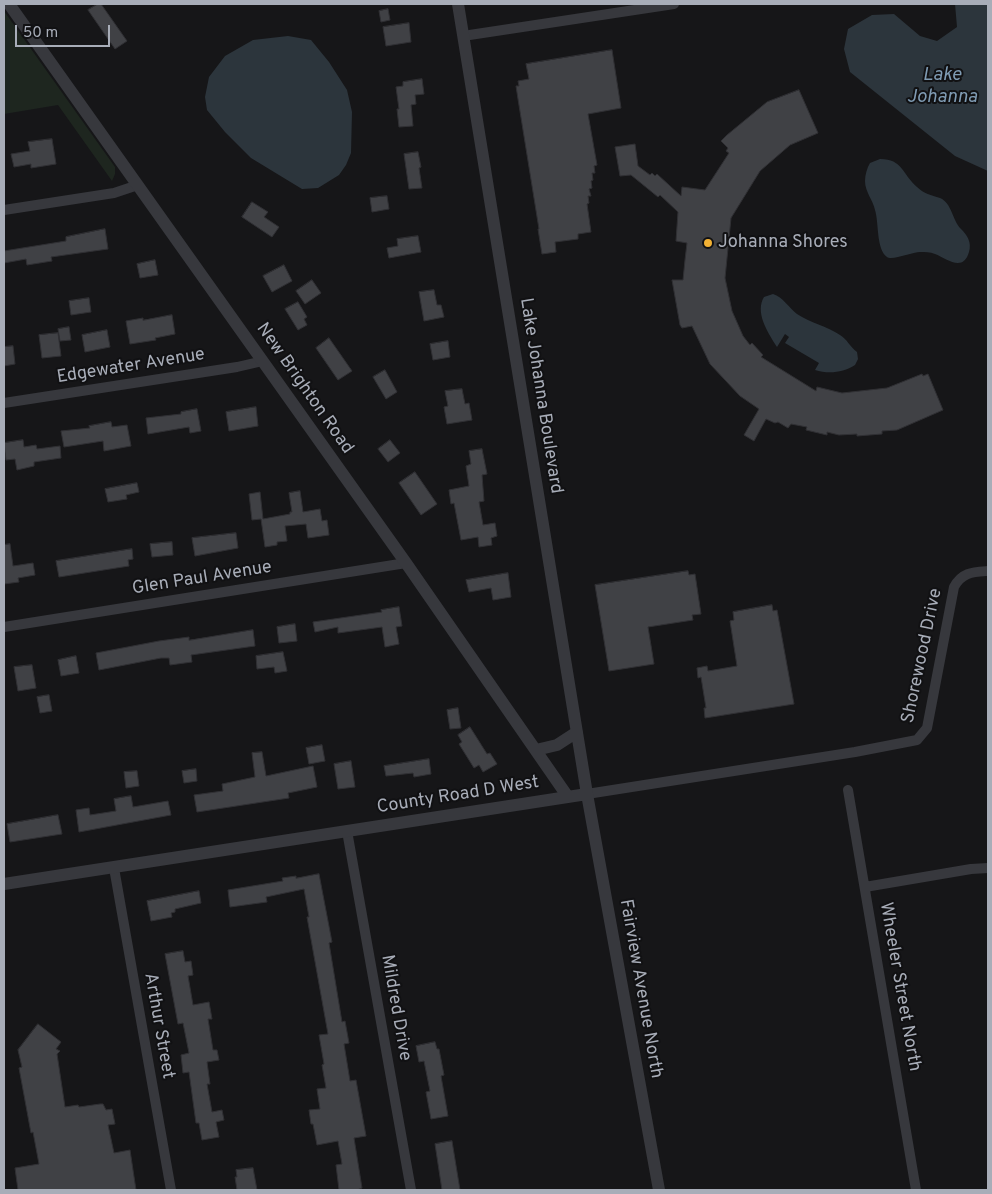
<!DOCTYPE html>
<html>
<head>
<meta charset="utf-8">
<style>
  body { margin:0 }
  #map { position:relative; width:992px; height:1194px; overflow:hidden; background:#161618; font-family:Overpass,sans-serif }
  canvas { display:block }
  .frame { position:absolute; inset:0; border:5px solid #a8adb8; pointer-events:none }
  .scale { position:absolute; left:15px; top:25px; width:95px; height:22px; box-sizing:border-box; border:2px solid #a8adb8; border-top:0; padding-left:6px; font-size:15px; line-height:18px; white-space:nowrap; color:#a8adb8; -webkit-text-stroke:4px #111113; paint-order:stroke }
</style>
</head>
<body>
<div id="map">
<canvas width="992" height="1194"></canvas>
<div class="frame"></div>
<div class="scale">50 m</div>
</div>
<script>
const ctx = document.querySelector('canvas').getContext('2d');
ctx.lineJoin = 'round';
function paint(path, color) { ctx.fillStyle = color; ctx.fill(path, 'evenodd'); }
function stroke(path, color, width, dash) { ctx.strokeStyle = color; ctx.lineWidth = width; ctx.lineCap = dash ? 'butt' : 'round'; ctx.setLineDash(dash || []); ctx.stroke(path); }
function write(font, color, halo, rows, align = 'center') {
  ctx.font = font + ' Overpass,sans-serif'; ctx.lineWidth = 4; ctx.setLineDash([]); ctx.textBaseline = 'middle'; ctx.strokeStyle = halo; ctx.fillStyle = color; for (const [text, x, y, turn = 0] of rows) {
    ctx.save(); ctx.translate(x, y); ctx.rotate((+turn || 0) * Math.PI / 180); ctx.textAlign = isNaN(turn) ? turn : align; if (halo) ctx.strokeText(text, 0, 0); ctx.fillText(text, 0, 0); ctx.restore();
  }
}
const green = new Path2D(`
  M4,11L115,167V174L112,181L58,105L4,114Z`);
const water = new Path2D(`
  M955,4H988V171L955,156L850,72L844,49L848,29L872,15L894,14L920,36L937,41L957,27Z
  M288,36L311,40L329,62L347,90L352,112L351,153L346,165L339,175L318,188L302,189L251,158L225,132L207,110L205,97L209,77L225,56L253,40Z
  M880,159C903,159 902,174 917,187C924,194 931,195 940,198C952,203 952,220 961,229C967,235 972,242 969,252C963,273 946,258 935,254C930,252 925,252 920,252C912,252 892,261 887,257C876,249 879,222 875,210C873,200 865,192 865,181C865,175 867,168 870,163Z
  M773,294C783,297 789,308 797,314C810,323 827,326 840,335C847,339 850,347 857,352L858,359L855,365C843,373 828,374 815,370L819,363L785,343L789,337L785,334L777,347L775,344C767,331 755,312 764,297Z`);
const building = new Path2D(`
  M98,4H101L127,41L115,49L88,10Z
  M388,9L390,20L381,22L379,11Z
  M409,23L411,42L386,46L383,27Z
  M612,50L621,108L588,114L597,165L594,166L595,173H592L593,180L591,181L592,188L589,189L591,196H588L589,203L587,204L591,232L578,234V239L555,242L556,252L542,254L538,229H539L518,99L516,86H519L518,81L529,79L526,64Z
  M422,79L424,94L415,95L416,104L411,105L413,126L399,127L397,109H399L396,87L403,86V82Z
  M799,90L818,133L790,145L760,171L731,218L725,278L732,311L743,336L750,345L752,343L763,355L761,357L816,391L817,387L842,393L887,388L922,374L923,376L928,374L943,410L897,430L882,431V434L857,436V434L839,435L827,432V435L806,430L807,427L791,424L788,428L778,422L775,423L766,419L754,441L744,435L759,409L740,396L710,364L692,326L682,328L680,325L672,280H683L685,260L687,243L676,241L678,212L660,195L658,197L631,175L620,176L615,147L635,144L638,166L650,175L652,173L655,176L657,174L681,196L682,187L705,190L729,153L726,151L728,148L721,141L727,135L767,102Z
  M52,139L56,164L31,168V164L14,167L11,154L30,151L28,142Z
  M418,152L421,167L419,168L422,188L409,189L404,154Z
  M387,196L389,209L372,212L370,198Z
  M252,202L268,212L264,217L279,227L272,237L242,217Z
  M105,229L108,249L51,257L52,261L27,265L26,259L4,263V251L66,241V237Z
  M418,236L421,252L389,258L387,248L398,246L397,239Z
  M155,260L158,275L140,278L137,264Z
  M284,265L292,281L272,292L263,276Z
  M312,280L321,293L305,304L296,291Z
  M434,290L437,305H441L444,317L424,321L419,292Z
  M89,298L91,312L71,315L69,301Z
  M298,302L307,317L304,319L307,325L298,330L285,309Z
  M172,315L175,334L155,338L156,340L130,344L126,321L143,318V320Z
  M69,327L71,340L60,341L58,329Z
  M107,330L110,347L85,352L82,335Z
  M58,333L61,356L42,358L39,335Z
  M329,338L352,371L338,380L316,348Z
  M448,341L450,357L433,360L430,344Z
  M13,346L15,364L4,366V347Z
  M385,370L397,392L386,399L373,377Z
  M462,389L465,404L469,403L472,420L447,424L444,407L448,406L445,391Z
  M256,407L258,426L229,431L226,412Z
  M197,409L201,431L190,433L189,427L148,434L146,418L181,414V412Z
  M111,422L112,427L127,425L131,446L104,451L103,441L64,447L61,431L90,428L89,426Z
  M23,440L24,447L36,445L37,449L60,446L61,458L34,462V466L17,470L15,459L6,460L4,443Z
  M390,440L400,453L388,462L378,449Z
  M482,449L487,474L482,475L484,501L479,502L483,525L495,523L497,536L491,538L492,545L479,547L478,537L461,540L454,503L451,504L449,490L469,486L466,466L471,464L469,451Z
  M415,472L437,504L421,515L399,483Z
  M137,483L139,492L126,495L127,499L108,502L105,489Z
  M300,491L303,512L320,509L322,521L327,520L329,535L308,538L306,524L285,526L287,541L277,542V545L265,547L261,519L252,520L249,494L260,492L263,519L290,514V512H292L289,493Z
  M236,533L238,548L195,556L192,538Z
  M172,542L173,555L152,557L150,544Z
  M10,544L13,566L33,563L35,575L18,578L19,582L4,584V545Z
  M132,549L133,559L128,560L129,566L59,577L56,561Z
  M688,571L689,575L695,574L701,614L692,615L693,620L648,627L654,664L609,671L595,585Z
  M508,573L511,597L493,600L491,588L469,592L466,580Z
  M772,605L773,611L777,610L794,704L705,718L704,708H706L701,677L698,678L697,668L707,666L708,671L737,666L730,621L734,620L733,612Z
  M399,607L402,626L396,627L399,644L385,647L382,627L338,633V627L315,632L313,622L382,612L381,610Z
  M295,624L297,641L279,643L277,627Z
  M253,630L255,646L191,655L192,662L170,665L169,658H161L99,670L96,653L159,641L189,637V640Z
  M283,652L287,671L275,673L274,667L257,669L256,656Z
  M76,656L79,673L61,676L58,660Z
  M32,665L36,688L18,691L14,667Z
  M49,695L52,711L40,713L37,697Z
  M458,708L461,728L450,729L447,710Z
  M470,727L487,754L490,753L497,764L483,772L479,765L474,768L459,744L462,742L458,735Z
  M322,745L325,761L309,764L306,748Z
  M262,752L266,776L313,766L317,787L288,793L289,798L197,812L194,795L223,791L222,784L255,777L252,753Z
  M429,759L431,774L414,777L413,773L386,776L384,766Z
  M351,761L355,787L338,789L334,764Z
  M196,769L197,781L184,783L182,771Z
  M137,771L139,786L126,788L124,772Z
  M131,796L133,807L168,801L171,815L79,832L76,810L89,808L90,815L116,811L114,799Z
  M58,815L62,834L10,842L7,824Z
  M319,874L332,942L329,943L340,1010L342,1022L345,1021L349,1043L344,1044L350,1081L356,1080L366,1136L354,1138L362,1188L357,1190H339L336,1165L342,1164L338,1141L317,1145L313,1124H311L309,1110L320,1109L317,1089L326,1088L322,1065L324,1064L319,1035L328,1034L307,917H309L304,889L266,897L267,902L230,907L228,890L283,881L282,878L296,876V878Z
  M199,891L201,903L175,909V912L171,913L172,917L151,921L147,901Z
  M183,951L185,962L191,961L193,975L188,976L193,1005L209,1002L212,1019H208L213,1050H217L219,1060L207,1062L210,1084H207L212,1112L222,1110L224,1120L216,1122L219,1137L202,1140L199,1123H196L189,1072L183,1073L181,1055L189,1053L183,1023L178,1024L165,954Z
  M38,1024L61,1042L56,1049L60,1051L57,1054L65,1107L78,1105L79,1107L100,1104H103L106,1110L112,1109L115,1124L108,1125L114,1153L130,1150L136,1190H18L15,1168L39,1164L33,1132L31,1133L19,1068L22,1067L18,1050Z
  M435,1042L437,1049H439L444,1075L441,1076L448,1116L431,1119L426,1092L430,1091L424,1061L419,1062L416,1046Z
  M452,1141L460,1190H442L435,1144Z
  M253,1168L257,1190H237L235,1177H237L236,1170Z`);
const minor = new Path2D(`
  M463,36L674,4
  M4,210L114,193L138,185
  M4,403L237,367L263,361
  M4,627L406,563
  M848,790L916,1190
  M587,794L855,752L917,740L927,728L954,587C962,572 973,572 988,571
  M347,831L411,1190
  M114,868L171,1190
  M865,887L971,869L988,868`);
const tertiary = new Path2D(`
  M9,4L406,563L568,797
  M458,4L587,794L659,1190
  M536,750L557,745L577,732
  M4,884L587,794`);
const markers = [
  [708,243,5,"#f2b134"]
];
const poiNames = [
  ["Johanna Shores",718,243]
];
const streetNames = [
  ["Edgewater Avenue",131,367,-9],
  ["New Brighton Road",304,389,55],
  ["Lake Johanna Boulevard",540,396,81],
  ["Glen Paul Avenue",202,579,-9],
  ["Shorewood Drive",923,656,-78],
  ["County Road D West",458,796,-9],
  ["Wheeler Street North",899,987,80],
  ["Fairview Avenue North",640,989,80],
  ["Mildred Drive",395,1008,80],
  ["Arthur Street",158,1026,80]
];
const waterNames = [
  ["Lake",942,76],
  ["Johanna",942,98]
];
paint(green, '#1e261f');
paint(water, '#2c353c');
paint(building, '#404145');
stroke(building, '#303034', 1);
stroke(minor, '#37383d', 10);
stroke(tertiary, '#37383d', 12);
for (const [x, y, r, color] of markers) { const dot = new Path2D(); dot.arc(x, y, r, 0, 2 * Math.PI); ctx.fillStyle = color; ctx.fill(dot); stroke(dot, '#111113', 2); }
write('18px', '#a8adb8', '#111113', poiNames, 'left');
write('18px', '#a8adb8', '#111113', streetNames);
write('italic 19px', '#7f9bb3', '#111113', waterNames);
</script>
</body>
</html>
